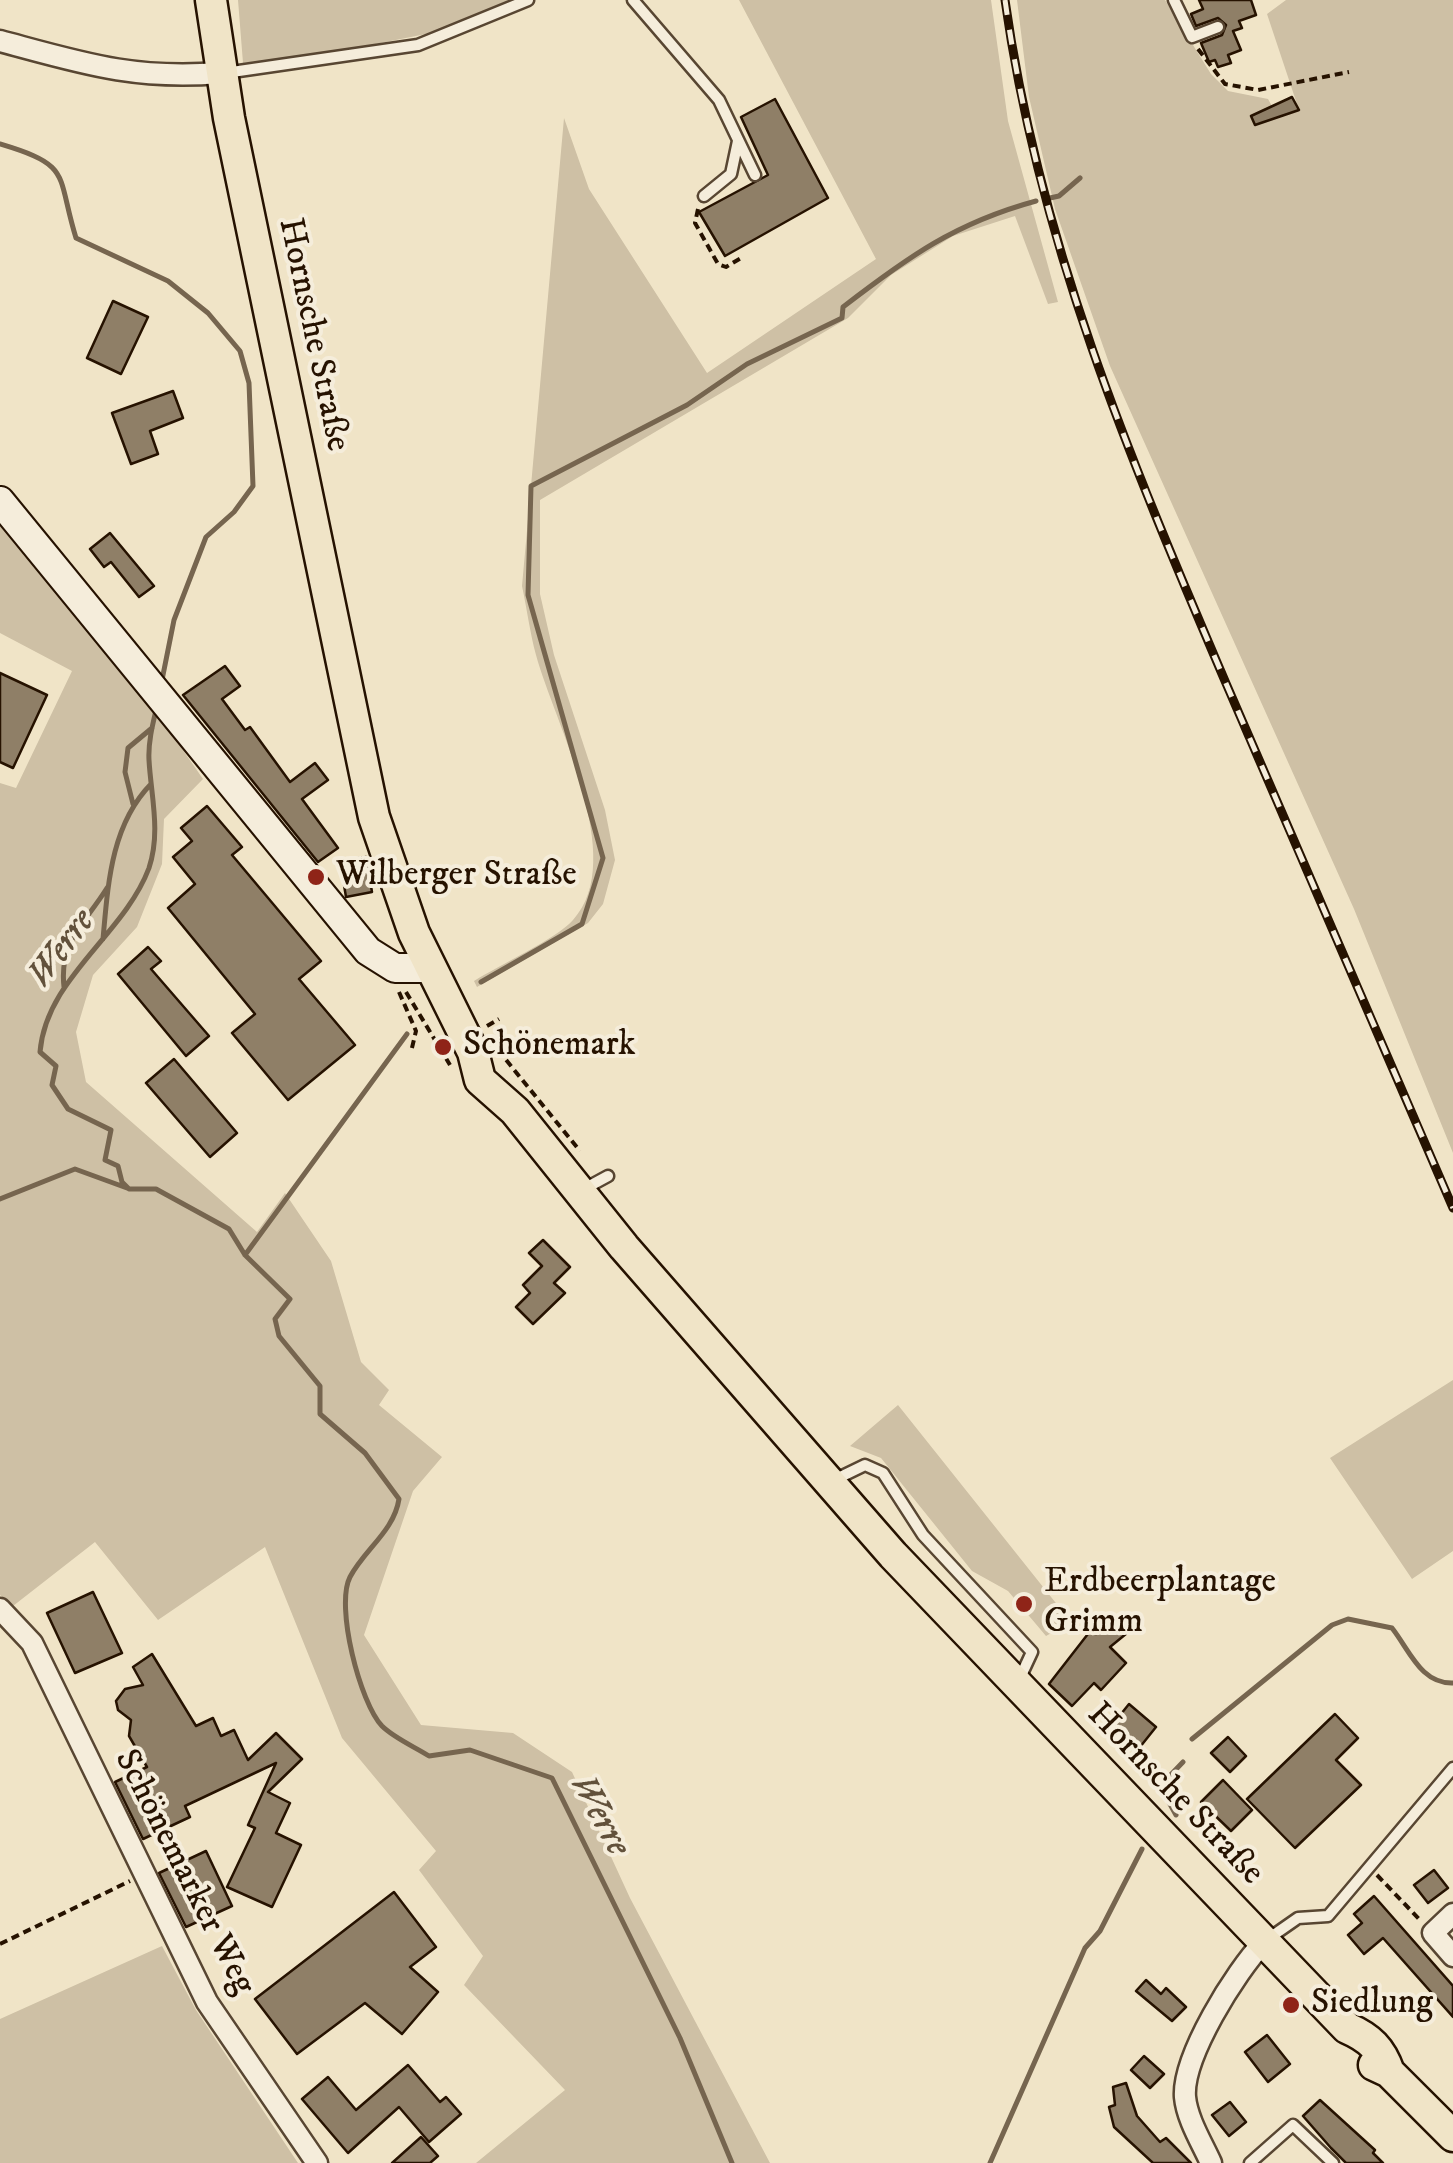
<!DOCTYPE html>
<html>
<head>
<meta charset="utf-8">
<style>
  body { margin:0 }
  canvas { display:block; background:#f0e4c7 }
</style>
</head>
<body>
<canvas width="1453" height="2163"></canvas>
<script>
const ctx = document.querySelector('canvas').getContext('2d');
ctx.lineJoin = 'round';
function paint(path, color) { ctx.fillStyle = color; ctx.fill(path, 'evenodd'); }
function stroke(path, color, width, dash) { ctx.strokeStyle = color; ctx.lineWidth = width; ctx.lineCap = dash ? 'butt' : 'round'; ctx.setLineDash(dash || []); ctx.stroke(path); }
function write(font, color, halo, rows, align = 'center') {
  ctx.font = font + ' "IM FELL DW Pica",serif'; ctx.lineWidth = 8; ctx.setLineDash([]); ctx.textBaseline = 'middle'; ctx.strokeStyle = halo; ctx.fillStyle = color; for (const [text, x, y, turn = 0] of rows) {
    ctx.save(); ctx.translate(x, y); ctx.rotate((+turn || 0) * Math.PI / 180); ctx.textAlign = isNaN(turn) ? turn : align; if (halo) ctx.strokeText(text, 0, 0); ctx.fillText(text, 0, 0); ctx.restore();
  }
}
const green = new Path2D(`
  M238,0H509L431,33L335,52L243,63Z
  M739,0H991L1008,121L1058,302L1048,304L1015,216L953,236L891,275L848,318L540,500V594L554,655L605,810L615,860L603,904L588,923L477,987L474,981C498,966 556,939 573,920C629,859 554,722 536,655C530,633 527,609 522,586L564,118L589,189L707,373L876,259Z
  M1017,0H1165L1211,74L1228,91L1268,99L1278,117L1299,110L1267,14L1286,0H1453V1153L1354,909L1110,366L1055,209L1029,97Z
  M0,522L144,694L203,779L164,819L162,864L137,927L93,975L76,1032L86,1082L257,1232L285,1193L331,1261L361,1362L389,1390L379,1405L442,1457L413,1491L364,1635L421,1725L513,1733L572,1772L630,1898L770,2163H476L565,2090L464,1985L483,1956L419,1870L436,1851L342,1738L265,1547L158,1620L95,1542L13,1606L0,1595V783L16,788L72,671L0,633Z
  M1453,1380V1551L1412,1579L1330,1458Z
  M898,1405L1071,1622L1046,1636L1008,1591L972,1571L881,1458L850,1446Z
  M162,1946L196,2010L298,2163H0V2019Z`);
const stream = new Path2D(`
  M0,144C73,166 56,173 76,238L168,281L208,313L240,351L249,383L253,486L234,512L206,537L174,620L162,680
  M1050,198L1059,196L1080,178
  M157,706C153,723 148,742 149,760C151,796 161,832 149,868C124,935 46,978 40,1052L56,1066L52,1085L68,1109L111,1130L105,1160L118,1166L122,1182L129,1189H156L229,1229L245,1255L290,1299L275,1319L279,1336L320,1386V1414L365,1453L399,1499C394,1531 365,1549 350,1577C335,1606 360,1703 382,1726C394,1738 415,1747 429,1756L470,1750L552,1778L680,2038L732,2163
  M133,804L125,772L128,748L152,728
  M103,939C108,884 111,825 151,784
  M481,982L582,924L603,858L528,595L531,486L687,405L747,364L842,318L843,307C908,257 955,223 1036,201
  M64,987C59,941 84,925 107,888
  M0,1199L75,1169L127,1188
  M245,1255L407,1034
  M1192,1739L1332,1625L1348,1619L1392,1628C1410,1651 1421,1684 1453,1683
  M1176,1815L1160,1786L1183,1762
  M990,2163L1085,1948L1100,1931L1142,1849`);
const building = new Path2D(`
  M1199,0H1251L1256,15L1239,21L1242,28L1233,31L1241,50L1228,55L1231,63L1218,67L1215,60L1209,62L1201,43L1222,35L1226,25L1218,18L1196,26L1191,14L1203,9Z
  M1292,97L1299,110L1255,125L1251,116Z
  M775,99L828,198L725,256L699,212L768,175L741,117Z
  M113,301L148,317L121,374L87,358Z
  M173,391L183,418L150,431L158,454L131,464L112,413Z
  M110,533L154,586L139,597L111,562L104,567L90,549Z
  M225,666L240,686L222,699L245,730L250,727L290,782L315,763L328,780L302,799L338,848L318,862L183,695Z
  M0,673L47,695L13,768L0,762Z
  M207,806L242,847L232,855L321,961L299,979L355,1045L288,1100L232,1033L255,1014L168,908L195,884L173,857L192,841L181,828Z
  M366,857L372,892L346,897L340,861Z
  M148,947L161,961L151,969L209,1036L186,1056L118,974Z
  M174,1059L237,1133L210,1157L146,1083Z
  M543,1240L570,1267L554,1283L565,1293L533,1324L516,1307L530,1293L523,1285L542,1266L529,1253Z
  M93,1592L122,1653L75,1673L47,1613Z
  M1121,1614L1132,1629L1110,1647L1126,1663L1101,1690L1094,1683L1072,1706L1049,1684L1091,1630L1096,1634Z
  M152,1654L196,1726L213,1718L221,1736L234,1730L248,1760L276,1733L302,1759L268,1792L290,1803L276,1833L301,1845L272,1907L227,1887L255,1828L248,1825L276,1763L185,1806L190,1817L143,1839L115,1782L147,1767L129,1736L131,1720L118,1710L116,1701L125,1689L143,1685L133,1667Z
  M1129,1704L1156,1727L1136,1752L1109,1729Z
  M1335,1714L1358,1738L1336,1760L1361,1785L1295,1848L1247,1799Z
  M1228,1737L1246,1756L1230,1772L1211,1753Z
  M1223,1780L1252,1810L1231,1831L1201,1802Z
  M206,1851L232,1906L186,1927L159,1873Z
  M1434,1870L1448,1888L1428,1903L1414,1885Z
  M394,1892L436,1947L410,1967L438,1992L402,2034L365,2003L297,2054L255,1999Z
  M1374,1896L1453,1986V2017L1383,1938L1364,1954L1348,1935L1362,1923L1354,1914Z
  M1146,1980L1161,1994L1166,1988L1186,2007L1172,2021L1136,1991Z
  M1267,2035L1290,2064L1268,2082L1245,2052Z
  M1144,2056L1164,2074L1150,2088L1131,2070Z
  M408,2065L440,2102L446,2097L461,2114L429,2142L399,2107L348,2153L302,2099L328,2077L356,2110Z
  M1126,2083L1137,2116L1160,2142L1166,2138L1191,2163H1153L1114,2127L1109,2107L1115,2105L1113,2087Z
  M1320,2100L1375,2150L1373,2153L1383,2163H1346L1331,2148L1303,2116Z
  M1230,2102L1246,2122L1229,2136L1212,2115Z
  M421,2137L438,2156L430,2163H392Z`);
const path = new Path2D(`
  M1198,49L1225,84L1258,90L1349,72
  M698,209L695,223L718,264L726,267L741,258
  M399,992L416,1031L411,1052
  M406,992L450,1065
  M487,1026L499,1019
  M498,1050L580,1151
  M1377,1875L1419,1919
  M0,1944L130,1881`);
const lane = new Path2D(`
  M633,0L719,100L755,175
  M1174,0L1192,37L1218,27
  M225,73L418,45L528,0
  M704,196L731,174L738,141
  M584,1189L608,1176
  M832,1481L865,1465L883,1473L923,1535L1032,1652L1019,1680
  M1265,1941L1298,1918L1328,1916L1453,1768
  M1250,2163L1293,2125L1333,2163`);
const street = new Path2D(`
  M0,41C82,63 133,80 220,73
  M0,1609L32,1643L207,2002L317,2163
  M1453,1914L1433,1933L1453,1956
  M1211,2163C1202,2143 1187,2119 1185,2097C1182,2057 1236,1971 1263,1943`);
const secondary = new Path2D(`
  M0,501L368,951L395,968H428`);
const primary = new Path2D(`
  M211,0L229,118L374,817L414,933L473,1052L480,1080L515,1111L624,1247L893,1555L1347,2028C1370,2038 1381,2049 1389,2072
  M1374,2065L1389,2072L1453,2136`);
const rail = new Path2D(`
  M1005,0C1039,244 1129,456 1225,681C1301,857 1377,1032 1453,1208`);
const markers = [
  [316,877,10,"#8f2418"],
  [443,1047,10,"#8f2418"],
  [1024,1604,10,"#8f2418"],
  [1291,2005,10,"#8f2418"]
];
const streetNames = [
  ["Hornsche Straße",312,335,78],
  ["Hornsche Straße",1174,1795,46],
  ["Schönemarker Weg",183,1873,63]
];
const poiNames = [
  ["Wilberger Straße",336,877],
  ["Schönemark",463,1047],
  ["Erdbeerplantage",1044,1584],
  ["Grimm",1044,1624],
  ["Siedlung",1311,2005]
];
const waterNames = [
  ["Werre",63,950,-54],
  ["Werre",598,1816,61]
];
paint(green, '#cec0a5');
stroke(stream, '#76654f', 5);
paint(building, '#8f7f67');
stroke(building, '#261200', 2.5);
stroke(lane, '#584632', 15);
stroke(street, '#584632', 25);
stroke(secondary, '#261200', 32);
stroke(primary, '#261200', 35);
stroke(path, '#261200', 4, [8, 5]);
stroke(lane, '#f5eddb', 10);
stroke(street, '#f5eddb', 20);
stroke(secondary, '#f5eddb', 28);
stroke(primary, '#f0e4c7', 30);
stroke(rail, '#261200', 9);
stroke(rail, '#f5eddb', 5, [15]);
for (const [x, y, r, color] of markers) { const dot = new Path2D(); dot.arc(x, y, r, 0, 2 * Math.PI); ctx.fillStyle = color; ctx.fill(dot); stroke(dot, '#f5eddb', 4); }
write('35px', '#261200', '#f5eddb', streetNames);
write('35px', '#261200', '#f5eddb', poiNames, 'left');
write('italic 38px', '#62513b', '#f5eddb', waterNames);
</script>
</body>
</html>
